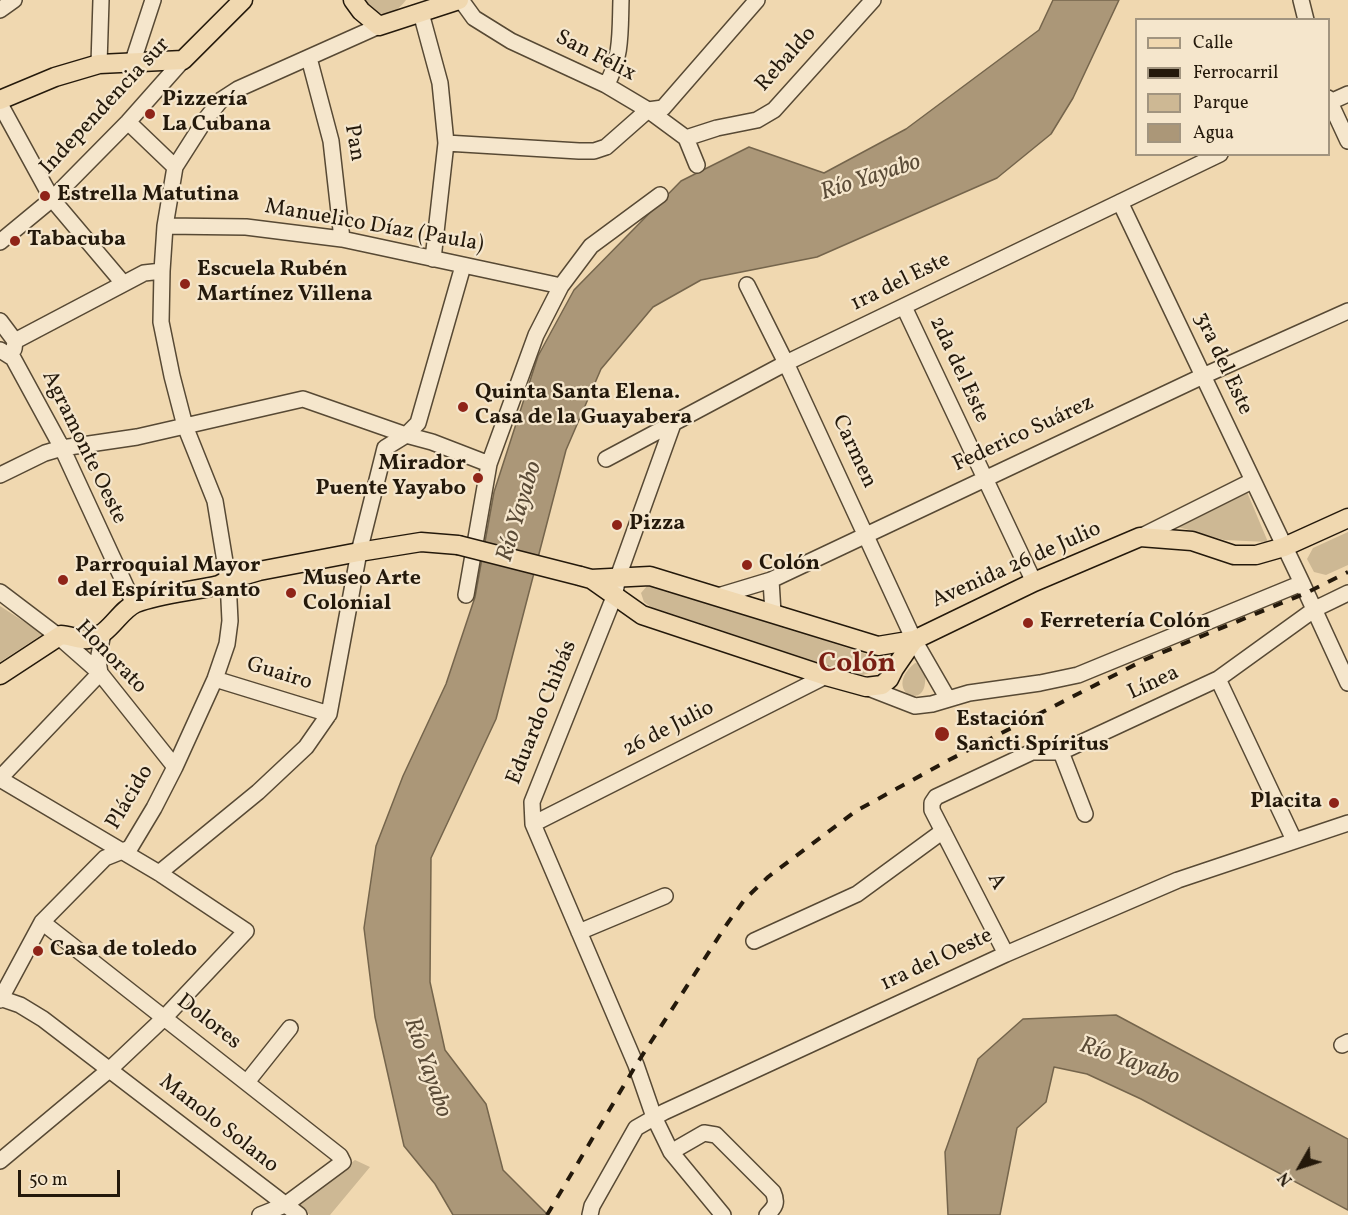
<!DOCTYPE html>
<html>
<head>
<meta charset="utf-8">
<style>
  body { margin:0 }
  #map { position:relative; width:1348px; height:1215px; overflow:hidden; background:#f0d8b0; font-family:Vollkorn,serif }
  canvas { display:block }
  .legend { position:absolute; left:1135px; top:18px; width:195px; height:138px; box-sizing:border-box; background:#f5e6cc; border:2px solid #a1947f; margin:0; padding:8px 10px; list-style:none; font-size:18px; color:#24190b }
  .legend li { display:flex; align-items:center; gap:12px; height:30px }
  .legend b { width:30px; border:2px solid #a1947f }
  .north { position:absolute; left:1270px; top:1137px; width:60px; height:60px; -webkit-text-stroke:4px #f5e6cc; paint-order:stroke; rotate:231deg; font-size:16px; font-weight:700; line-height:24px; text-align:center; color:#24190b }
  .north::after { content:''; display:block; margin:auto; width:21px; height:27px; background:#24190b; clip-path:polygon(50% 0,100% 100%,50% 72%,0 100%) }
  .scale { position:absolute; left:18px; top:1170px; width:102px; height:27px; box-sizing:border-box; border:3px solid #24190b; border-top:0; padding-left:8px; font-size:18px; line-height:21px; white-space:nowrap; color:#24190b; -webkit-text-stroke:4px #f5e6cc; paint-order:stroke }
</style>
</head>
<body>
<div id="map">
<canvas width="1348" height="1215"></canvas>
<ul class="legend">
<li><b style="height:8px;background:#f0d8b0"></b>Calle</li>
<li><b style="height:8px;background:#24190b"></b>Ferrocarril</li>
<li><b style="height:16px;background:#cdb894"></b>Parque</li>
<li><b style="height:16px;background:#ab9778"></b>Agua</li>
</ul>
<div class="north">N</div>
<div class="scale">50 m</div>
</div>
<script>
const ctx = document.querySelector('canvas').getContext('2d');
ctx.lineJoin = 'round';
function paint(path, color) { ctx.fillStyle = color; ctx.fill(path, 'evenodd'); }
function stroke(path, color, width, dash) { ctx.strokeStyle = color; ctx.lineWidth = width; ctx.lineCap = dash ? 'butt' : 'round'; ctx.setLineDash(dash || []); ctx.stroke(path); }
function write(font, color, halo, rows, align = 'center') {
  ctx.font = font + ' Vollkorn,serif'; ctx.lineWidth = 4.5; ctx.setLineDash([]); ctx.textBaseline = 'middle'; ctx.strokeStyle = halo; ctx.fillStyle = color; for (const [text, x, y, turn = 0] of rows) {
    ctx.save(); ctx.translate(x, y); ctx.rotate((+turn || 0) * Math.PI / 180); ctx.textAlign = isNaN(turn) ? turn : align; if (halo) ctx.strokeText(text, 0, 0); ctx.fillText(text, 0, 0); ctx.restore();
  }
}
const green = new Path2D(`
  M359,0H406C390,21 377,16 359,0Z
  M1247,492L1268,542L1224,540L1178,527Z
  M1348,532V565L1326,575L1314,572L1307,559L1313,548Z
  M653,584L866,654C872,661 873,665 869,673L860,676L651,607L644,602L641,593L647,586Z
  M0,606L43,634L0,662Z
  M915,663L922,664C925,671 926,676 925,683C922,711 883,689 915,663Z
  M355,1160L370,1167L330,1215H310L296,1204Z`);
const water = new Path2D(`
  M1053,0H1119L1073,98L1051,134L997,178L817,257L701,280L653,307L601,369L566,450L496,719L431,858L430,982L445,1050L486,1104L503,1170L548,1215H453L435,1184L404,1146L375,1017L364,928L376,846L403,776L446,684L475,597L494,492L538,356L574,290L681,181L749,147L824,173L906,129L1039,30Z
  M1116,1015L1348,1139V1210L1141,1099L1087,1074L1054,1067L1046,1102L1017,1128L1000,1215H948L945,1152L978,1059L1023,1019Z`);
const minor = new Path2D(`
  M461,0L474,18L511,41L606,85L648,110L686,138L697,165
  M1301,0L1306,20
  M0,10L14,0
  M421,13L440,83L446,143L433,259
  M309,58L331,141L342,239
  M133,61L153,0
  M99,64L101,0
  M606,85C622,59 620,30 621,0
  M1328,98L1348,141
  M1328,103L1348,94
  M0,104L52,199L123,283
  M128,122L175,167
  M686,138L717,128L757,120L774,110L873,0
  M446,143L579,151H594L606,147L648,110L663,108L757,0
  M1120,202L1302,583L1348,683
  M165,226L246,227L342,239L561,286
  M0,242L52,199L128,122L183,60
  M747,285L786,363L914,640L948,699
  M904,307L1034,582
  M0,321L15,341L14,349
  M15,341L144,273L162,271
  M0,350L13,358L62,448L134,604
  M673,424L618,577L614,597L532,802L533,824L636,1065L654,1117L671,1152L723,1215
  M606,459L786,363L1220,154
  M0,475L45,453L62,448L137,437L303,399L406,435L432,442L489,464
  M1140,537L1252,481
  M771,580L773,613
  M0,592L58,636L100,673L175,767
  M466,595L489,464L536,335L561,286L591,246L660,195
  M718,596L771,580L1203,376L1348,311
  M215,679L329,714
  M1218,679L1294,840
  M866,687L915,706L932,704L969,693L1040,683L1078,675L1302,583
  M1061,752L1085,814
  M0,778L100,673L98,661L103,632
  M0,779L159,873L246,931L164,1018L109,1070L0,1161
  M533,824L826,676
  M159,873L258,792L306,747L329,714L359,552L385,448L406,435L418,423L463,266
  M42,922L340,1156L343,1162L285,1205L260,1215
  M579,932L665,896
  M754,941L857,894L943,831
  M1006,954L932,810V803L936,797L1032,752H1061L1218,679L1315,609L1348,593
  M0,998L20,1005L43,1019L299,1215
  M0,1000L42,922L105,858L130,848L154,808L175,767L215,679L227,644L230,621L228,580L215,501L185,426L172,376L161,322L162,271L165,226L175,167L205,120L221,100L238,89L379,26
  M1342,1045L1348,1042
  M247,1082L290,1028
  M671,1152L704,1133L716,1135L773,1192C778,1203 775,1207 767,1215
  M590,1215L592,1206L636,1128L664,1112L1006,954L1178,880L1348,823`);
const major = new Path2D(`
  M353,0L361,11L379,26L459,0
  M0,100L55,77L99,64L183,60L243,0
  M580,576L591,579L650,576L878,646L914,640L1034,582L1140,537L1192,541L1234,555H1256L1284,547L1348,518
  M591,579L642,615L826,676L866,687L882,685L889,679L894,669L914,640
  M0,675L61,635C70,635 79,641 88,639C110,636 118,611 136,603C159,594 194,591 219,585L228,580L259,571L359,552L421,542L458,545`);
const rail = new Path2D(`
  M547,1215L636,1065L727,924L745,899L768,877L856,811L949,760L1144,660L1306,593L1348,572`);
const majorBridge = new Path2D(`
  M458,545L580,576`);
const markers = [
  [150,114,6,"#8f2418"],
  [45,196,6,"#8f2418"],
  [15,241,6,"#8f2418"],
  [185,284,6,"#8f2418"],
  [463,407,6,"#8f2418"],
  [478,478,6,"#8f2418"],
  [617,525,6,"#8f2418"],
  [747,565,6,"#8f2418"],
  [63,580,6,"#8f2418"],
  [291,593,6,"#8f2418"],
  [1028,623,6,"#8f2418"],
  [942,734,8,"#8f2418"],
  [1334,803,6,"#8f2418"],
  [38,951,6,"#8f2418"]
];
const streetNames = [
  ["San Félix",595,57,27],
  ["Rebaldo",787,60,-48],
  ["Independencia sur",106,107,-47],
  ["Pan",353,143,80],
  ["Manuelico Díaz (Paula)",374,227,10],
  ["1ra del Este",901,283,-26],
  ["3ra del Este",1222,364,65],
  ["2da del Este",958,370,65],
  ["Federico Suárez",1024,435,-25],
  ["Agramonte Oeste",83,448,64],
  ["Carmen",853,452,65],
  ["Avenida 26 de Julio",1017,566,-24],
  ["Honorato",110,658,46],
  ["Guairo",279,675,17],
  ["Línea",1154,684,-25],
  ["Eduardo Chibás",543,713,-68],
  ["26 de Julio",669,730,-27],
  ["Plácido",131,798,-59],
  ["A",995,882,63],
  ["1ra del Oeste",937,961,-25],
  ["Dolores",208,1023,38],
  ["Manolo Solano",218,1125,38]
];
const poiNames = [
  ["Pizzería",162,101],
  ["La Cubana",162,126],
  ["Estrella Matutina",57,196],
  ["Tabacuba",27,241],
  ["Escuela Rubén",197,271],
  ["Martínez Villena",197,296],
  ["Quinta Santa Elena.",475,394],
  ["Casa de la Guayabera",475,419],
  ["Mirador",466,465,"right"],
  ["Puente Yayabo",466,490,"right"],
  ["Pizza",629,525],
  ["Colón",759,565],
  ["Parroquial Mayor",75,567],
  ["del Espíritu Santo",75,592],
  ["Museo Arte",303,580],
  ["Colonial",303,605],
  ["Ferretería Colón",1040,623],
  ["Estación",956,721],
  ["Sancti Spíritus",956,746],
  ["Placita",1322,803,"right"],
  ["Casa de toledo",50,951]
];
const waterNames = [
  ["Río Yayabo",871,179,-18],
  ["Río Yayabo",521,512,-73],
  ["Río Yayabo",1129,1063,19],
  ["Río Yayabo",426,1068,71]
];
const districtNames = [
  ["Colón",857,666]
];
paint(green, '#cdb894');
paint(water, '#ab9778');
stroke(water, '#75654c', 1.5);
stroke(minor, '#574934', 18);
stroke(major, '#24190b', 21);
stroke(minor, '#f5e6cc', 15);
stroke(major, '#f0d8b0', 18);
stroke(rail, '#24190b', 4, [10, 10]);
stroke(majorBridge, '#24190b', 21, []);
stroke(majorBridge, '#f0d8b0', 18);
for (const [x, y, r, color] of markers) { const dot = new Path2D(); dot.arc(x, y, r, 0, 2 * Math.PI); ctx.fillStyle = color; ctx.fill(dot); stroke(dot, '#f5e6cc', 2); }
write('22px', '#24190b', '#f5e6cc', streetNames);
write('bold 22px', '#24190b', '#f5e6cc', poiNames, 'left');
write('italic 24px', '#5a4b37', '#f5e6cc', waterNames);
write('bold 28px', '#7a1f14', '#f5e6cc', districtNames);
</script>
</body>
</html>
